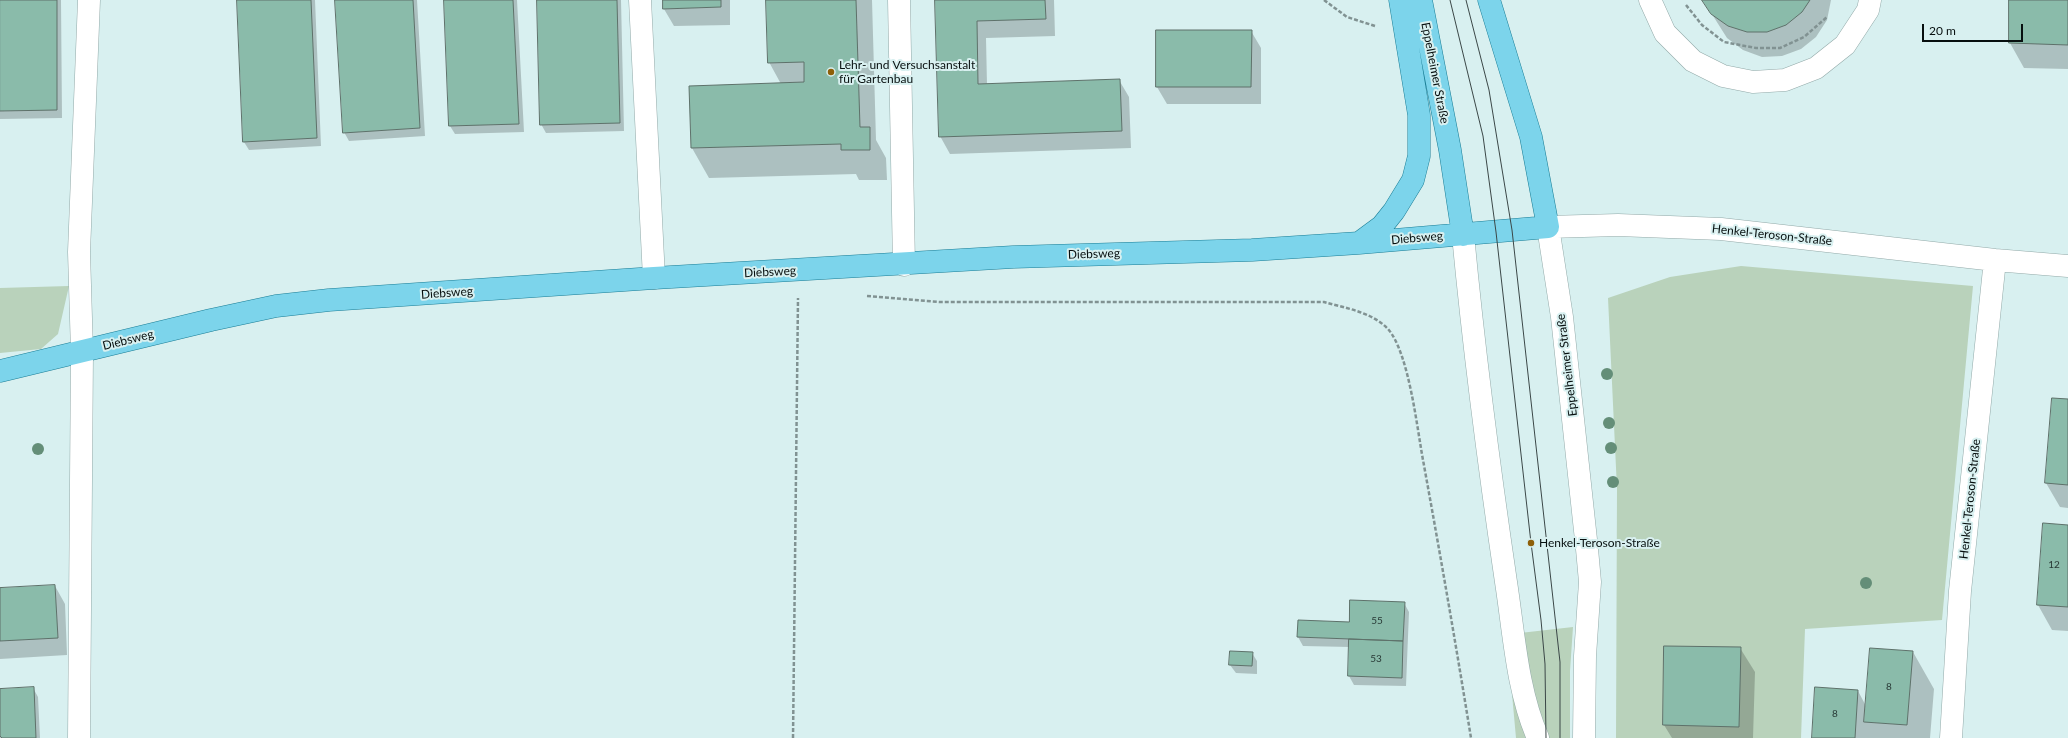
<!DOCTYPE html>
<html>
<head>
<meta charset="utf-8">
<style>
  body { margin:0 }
  #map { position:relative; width:2068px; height:738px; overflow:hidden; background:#d8f0f0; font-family:Lato,sans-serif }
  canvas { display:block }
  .scale { position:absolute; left:1922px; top:24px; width:101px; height:18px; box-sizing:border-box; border:2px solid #070f0f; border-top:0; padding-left:5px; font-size:12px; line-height:14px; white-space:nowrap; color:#070f0f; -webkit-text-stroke:3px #d8f0f0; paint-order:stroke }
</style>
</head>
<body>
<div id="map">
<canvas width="2068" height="738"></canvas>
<div class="scale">20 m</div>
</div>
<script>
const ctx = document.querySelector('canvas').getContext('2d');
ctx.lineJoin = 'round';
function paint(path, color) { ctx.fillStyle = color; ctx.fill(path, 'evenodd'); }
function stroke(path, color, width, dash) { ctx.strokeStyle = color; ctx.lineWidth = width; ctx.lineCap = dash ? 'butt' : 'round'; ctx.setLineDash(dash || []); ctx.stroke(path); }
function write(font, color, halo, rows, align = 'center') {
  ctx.font = font + ' Lato,sans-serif'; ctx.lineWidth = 4; ctx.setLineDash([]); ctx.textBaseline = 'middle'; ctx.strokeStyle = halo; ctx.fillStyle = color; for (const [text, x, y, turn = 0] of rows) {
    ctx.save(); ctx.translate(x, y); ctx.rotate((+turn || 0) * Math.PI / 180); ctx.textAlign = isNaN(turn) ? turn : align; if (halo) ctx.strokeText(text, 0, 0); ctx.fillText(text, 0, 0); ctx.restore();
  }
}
const green = new Path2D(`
  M1741,266L1973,286L1942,620L1805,629L1801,738H1616L1617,489L1608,298L1670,277Z
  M69,286L58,334L41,349L0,353V288Z
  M1573,627L1570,671V738H1545L1520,633Z
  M1512,694L1528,738H1516Z`);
const shadow = new Path2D(`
  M0,0H61L62,118L0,119Z
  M238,0H315L321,146L249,150L244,142Z
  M336,0H417L425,136L349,141L344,132Z
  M445,0H517L524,132L455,134L450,126Z
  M538,0H621L624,131L546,133L541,124Z
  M664,0H730V25L674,26L664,9Z
  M767,0H872L876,140L886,158L887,180H859L856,174L709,178L692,148L690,87L781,84L769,62Z
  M936,0H1054L1055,36L986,38L987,85L1119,80L1129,97L1131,148L950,154L940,136Z
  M1703,0H1831L1827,20L1816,37L1801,49L1782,56L1762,57L1743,50L1727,38Z
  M2010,0H2068V69L2024,68L2010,43Z
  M1251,31L1261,48V104H1167L1157,87Z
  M2068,400V508L2060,507L2046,483Z
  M2068,526V631L2052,630L2038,605Z
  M55,586L65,604L67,655L0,659V589Z
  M1404,603L1409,612L1406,686L1354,685L1349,676L1350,647L1303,646L1298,637L1350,623Z
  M1665,647L1740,648L1755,672L1753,738H1672L1664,725Z
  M1913,652L1934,689L1930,738H1813L1858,691L1866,706Z
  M1252,653L1257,661V674L1236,673L1230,665Z
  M33,688L38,697L40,738H0V690Z`);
const building = new Path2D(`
  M0,0H57V110L0,111Z
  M237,0H311L317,138L243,142Z
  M335,0H413L420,128L343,133Z
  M444,0H513L519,124L449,126Z
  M537,0H617L620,123L540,125Z
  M663,0H721V7L663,9Z
  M766,0H856L860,127H870V150H841V144L691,148L689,86L804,82V62L768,63Z
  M935,0H1045L1046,19L977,21L978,84L1120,79L1122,131L939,137Z
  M1702,0H1810L1802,12L1786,25L1767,32H1747L1728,26L1711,14Z
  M2009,0H2068V45L2009,43Z
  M1156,30H1252L1251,87H1156Z
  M2052,398L2068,399V485L2045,483Z
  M2043,523L2068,525V607L2037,605Z
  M55,585L58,638L0,641V588Z
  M1350,600L1405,602L1403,641L1297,637L1298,620L1349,622Z
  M1349,639L1403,641L1402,678L1348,676Z
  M1664,646L1741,647L1739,727L1663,725Z
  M1870,648L1913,651L1907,725L1864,722Z
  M1230,651L1253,652L1252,666L1229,665Z
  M34,687L36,738H2L0,736V689Z
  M1815,687L1858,690L1855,738H1812Z`);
const path = new Path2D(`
  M1324,0L1347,17L1375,26
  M1686,5L1702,25L1724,42L1756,48H1780L1804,37L1827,17
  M867,296L940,302H1324C1345,308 1372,312 1388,329C1409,353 1417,428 1423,460C1440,553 1456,645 1471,738
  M793,738L798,298`);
const minor = new Path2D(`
  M640,0L654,278
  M899,0L904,265
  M1650,0L1665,33L1693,61L1723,76L1753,82L1785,80L1816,68L1845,45L1868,10L1870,0
  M1463,235C1474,351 1489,467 1506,582C1514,634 1517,690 1538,738
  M79,738L82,352L79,252L89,0
  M1584,738L1585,656L1590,582L1587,549L1562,317L1548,227L1618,225L1721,229L1995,260L2068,266
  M1951,738L1960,591L1995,260`);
const major = new Path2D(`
  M1421,0L1450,150L1463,235
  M1359,243L1382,226L1394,211L1413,180L1419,156V115L1400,0
  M0,371L211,320L276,306L329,300L654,278L1013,257L1252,250L1359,243L1548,227L1531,137L1489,0`);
const tram = new Path2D(`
  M1450,0L1483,136L1496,232L1531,543L1541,620L1545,664L1546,738
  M1466,0L1489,90L1512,230L1560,662V738`);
const trees = [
  [1607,374],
  [1609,423],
  [1611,448],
  [38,449],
  [1613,482],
  [1866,583]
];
const markers = [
  [831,72,4,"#8e5f08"],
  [1531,543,4,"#8e5f08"]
];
const numberNames = [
  ["12",2054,565],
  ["55",1377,621],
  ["53",1376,659],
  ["8",1889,687],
  ["8",1835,714]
];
const poiNames = [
  ["Lehr- und Versuchsanstalt",839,65],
  ["für Gartenbau",839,79],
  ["Henkel-Teroson-Straße",1539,543]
];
const streetNames = [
  ["Eppelheimer Straße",1435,73,79],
  ["Henkel-Teroson-Straße",1772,235,6],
  ["Diebsweg",1417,238,-5],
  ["Diebsweg",1094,254,-2],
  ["Diebsweg",770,272,-3],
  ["Diebsweg",447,293,-4],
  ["Diebsweg",128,340,-14],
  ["Eppelheimer Straße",1567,365,-97],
  ["Henkel-Teroson-Straße",1970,499,-84]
];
paint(green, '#b9d2bb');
paint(shadow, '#0003');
paint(building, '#8abbaa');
stroke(building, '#5e716a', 1);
stroke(minor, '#92a9a8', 23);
stroke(major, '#1a7d95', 23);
stroke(path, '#819292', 2.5, [4, 2]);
stroke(minor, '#fff', 22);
stroke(major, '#7cd4eb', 22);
stroke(tram, '#3b4747', 1);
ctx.fillStyle = '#648e78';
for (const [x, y] of trees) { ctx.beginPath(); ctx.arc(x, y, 6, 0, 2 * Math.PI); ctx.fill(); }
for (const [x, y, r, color] of markers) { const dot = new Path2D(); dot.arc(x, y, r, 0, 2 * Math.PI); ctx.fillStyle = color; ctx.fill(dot); stroke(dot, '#d8f0f0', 1.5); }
write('10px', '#283a36', null, numberNames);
write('12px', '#070f0f', '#d8f0f0', poiNames, 'left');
write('12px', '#070f0f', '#d8f0f0', streetNames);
</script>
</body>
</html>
